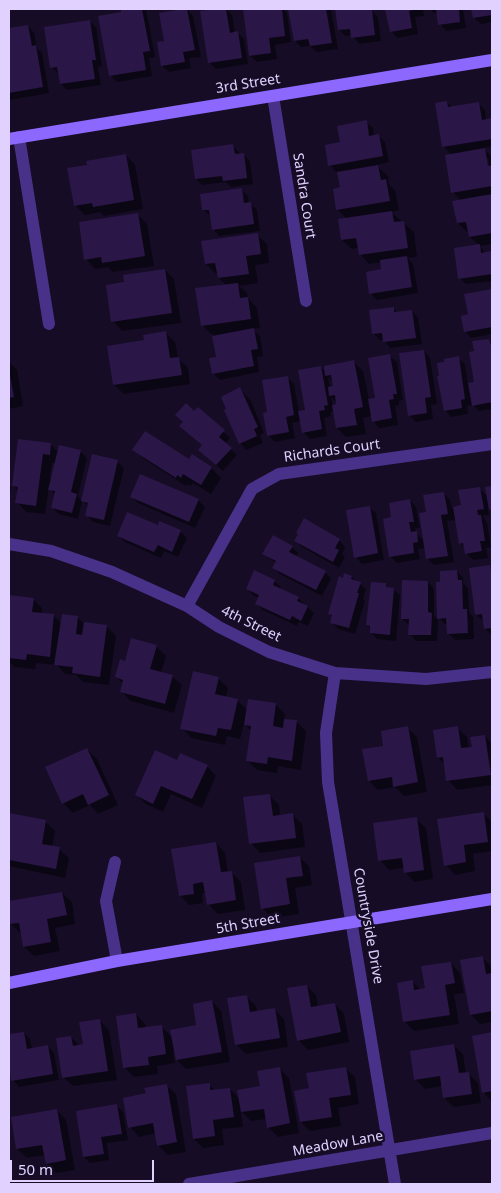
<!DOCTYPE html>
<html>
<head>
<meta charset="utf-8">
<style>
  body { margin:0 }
  #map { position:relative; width:501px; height:1193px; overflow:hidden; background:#160c26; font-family:"Noto Sans",sans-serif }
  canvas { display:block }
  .frame { position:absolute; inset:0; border:10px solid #e0d1ff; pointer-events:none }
  .scale { position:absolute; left:10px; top:1160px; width:144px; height:22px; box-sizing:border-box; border:2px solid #e0d1ff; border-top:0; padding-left:6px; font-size:15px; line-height:18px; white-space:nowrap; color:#e0d1ff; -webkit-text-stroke:4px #160c26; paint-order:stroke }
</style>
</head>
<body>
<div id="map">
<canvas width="501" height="1193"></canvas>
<div class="frame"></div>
<div class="scale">50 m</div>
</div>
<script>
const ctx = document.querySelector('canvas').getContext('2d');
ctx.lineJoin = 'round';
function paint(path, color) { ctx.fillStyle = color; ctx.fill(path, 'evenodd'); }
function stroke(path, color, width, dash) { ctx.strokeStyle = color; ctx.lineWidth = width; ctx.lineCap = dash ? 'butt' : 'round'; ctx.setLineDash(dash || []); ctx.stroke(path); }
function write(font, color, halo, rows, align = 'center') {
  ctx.font = font + ' "Noto Sans",sans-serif'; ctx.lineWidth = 5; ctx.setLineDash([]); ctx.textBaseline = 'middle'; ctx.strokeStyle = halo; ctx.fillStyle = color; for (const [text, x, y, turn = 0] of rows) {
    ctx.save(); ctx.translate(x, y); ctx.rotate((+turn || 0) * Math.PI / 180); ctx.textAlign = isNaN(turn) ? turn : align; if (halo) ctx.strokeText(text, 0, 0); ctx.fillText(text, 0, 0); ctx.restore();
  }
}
const shadow = new Path2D(`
  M122,9H146L155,57L149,58L152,76L117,82L110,75L123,13Z
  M187,9L193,16L201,57L189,58L191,68L169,72L162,66L165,42Z
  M226,9L232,15L235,33L237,32L244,39L248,64L216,69L210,63L201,12Z
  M244,9H283L287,13L291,42L275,45L277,59L257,62L250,56Z
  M289,9H331L338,49L317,52L310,46L301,47L295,41Z
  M336,9H369V11H371L378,17L381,41L359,44L352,35L346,36L339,30Z
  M387,9H423L424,16L415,17L418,34L397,38L391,31Z
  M430,9H463L466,28L446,31L440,24L438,12L434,13Z
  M473,9H492V22L481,24L474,18Z
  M90,21L96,27L102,66L98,67L101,85L67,90L61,84L59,74L52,68Z
  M28,26L34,33L37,48L42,53L49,93L10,100L9,30Z
  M447,102L453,108L478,103L485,110L486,120L492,119V146L483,148L492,157V244L480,246L486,254L492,253V281L466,284L460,278L479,245L470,237L469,232H467L458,223L461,201L453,192L452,155L444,147L436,104ZM485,158H488L490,172H488Z
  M366,122L373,128L374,136H379L385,142L389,162L376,165L388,176L389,184L395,190L399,210L391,212L414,232L417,257L408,258L413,264L418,293L377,300L370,293L383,270L381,262L369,264L360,254L359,248L352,249L342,240L347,219L338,210L334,190L341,188L338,171L336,172L330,165L342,143Z
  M233,146L239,152L240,155L243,154L250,161L253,184L231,187L226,182L202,185L196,179Z
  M126,155L135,165L143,209L104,216L100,212L85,215L75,205L88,166Z
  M241,189L248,196L249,203L257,210L260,231L219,236L213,229L210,216L204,210Z
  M137,214L147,224L154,266L113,272L108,267L95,269L86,259Z
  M257,235L267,244L269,263L255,265L258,283L239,286L247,293L248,298L257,308L260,328L252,329L260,336L263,356L257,357L259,372L220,380L213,373L218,358L213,334H211L202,325L226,285L219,278L218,273H215L206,264Z
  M165,270L174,279L181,323L122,331L113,321L126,284Z
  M492,290V334L471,338L465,331L469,316L466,295Z
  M393,308L398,313L412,311L418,318L422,344L390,348L384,340H380L374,334L371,311Z
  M166,333L175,342L178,358L188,368L190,384L124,394L114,385Z
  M489,340L492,343V409L479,411L473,405L467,406L468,414L451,417L445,410L458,358L465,364L468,384L476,383Z
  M424,351L430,358L437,404L431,405L433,419L416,422L409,415Z
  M390,356L397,362L403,400L399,401V405L395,406L398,425L379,428L373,421L372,416L363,418L366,434L346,437L337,428L334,411L330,412L331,416L324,418L327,436L310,439L303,432L301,421L292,423L295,438L275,442L268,435V413L288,378L294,384L299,412L307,411L321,367L326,373L354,362L363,371L369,400L376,399ZM328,377L334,383V387L330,388ZM331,397L337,403L338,405L333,406Z
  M9,362L17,370L23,406L9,409Z
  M240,389L251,401L264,433L260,435L263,443L246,450L240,443Z
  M198,408L230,438L225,444L237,455L223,471L206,456L194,413Z
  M19,440L51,445L58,452L80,451L87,458L78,496L82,501L78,519L59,514L52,508L55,495L49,488L45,514L26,512L17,502L18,491L13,485ZM52,463H56L52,478H50Z
  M134,449L189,461L193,456L211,468L221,478L211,494L193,483L191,486L187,484L186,486L144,459Z
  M117,461L124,468L110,526L93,522L87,515L89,507L83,501Z
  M9,485L11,487L9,505Z
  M492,487V511L488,507L489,515L483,516L487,523L491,547L486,548L488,558L473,560L466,553L465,548L460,543L456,520L447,521L454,562L434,565L428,559L426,548L418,549L420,559L397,563L390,556L393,518L410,500L416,507L420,528H415L416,533L425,541L427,513L444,493L450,500L452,508L462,506L479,488L488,497L487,488Z
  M132,497L198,500L205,507L195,528L138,503Z
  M369,507L376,513L384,560L362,564L356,557Z
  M158,526L180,531L187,538L178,557L164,551L161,558L125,542L118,536Z
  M339,540L345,547L342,554L345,557L339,568L302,547L295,541Z
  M292,547L298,553L296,557L325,572L331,579L322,596L280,574L273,567L276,563L264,554Z
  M489,566L492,569V635L485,629L484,621L476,615Z
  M457,571L463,578V583L468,588L469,612L473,617L474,639L455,640L448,633V624H445L439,618L441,583Z
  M352,577L366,589L363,599L365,601L355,634L338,629L332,622L333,617L329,614L344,579Z
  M274,581L281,587L280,589L298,598L314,613L308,626L299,622L297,626L263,610L257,604L259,598L254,596L247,589Z
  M428,582L434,589V616L438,620L437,641H416L410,634L409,625L402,619Z
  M385,585L389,588L393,589L400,595L396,641L377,639L371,633V629L367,625Z
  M9,597L33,599L42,608V614L53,615L61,623L77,617L85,625L106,626L116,636L109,685L83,682L76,675L65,674L57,665L36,663L35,669L14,667L9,661Z
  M156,646L166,656L161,673L172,676L182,685L174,713L131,701L121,691L123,684L116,677L126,662Z
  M218,678L228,688L226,697L237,700L247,710L275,704L285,714L284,720L297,722L306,731L301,770L278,766L277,773L257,770L247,760L251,731L244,723L240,739L227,736L225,745L191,738L182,728Z
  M407,728L417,737L427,792L404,796L395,787L378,790L369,781Z
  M458,728L467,737L469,749L473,748L485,736L492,744V785L457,790L448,780L446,765L438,758Z
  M87,749L97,759L118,805L98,814L90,805L73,813L63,803L47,768Z
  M178,762L207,766L216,776L202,808L171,794L163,812L146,804L136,795Z
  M269,795L279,805L280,816L293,815L302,824L305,847L260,853L251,843Z
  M483,813L492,822V851L473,854L475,871L455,875L446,865Z
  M9,814L45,821L55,831L52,847L59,849L69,858L65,878L9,866Z
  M416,819L426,828L433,879L414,882L405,872L404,868L389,870L380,860Z
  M216,843L225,853L228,873L231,872L241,882L245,910L218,914L208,904L206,893H202L203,903L189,905L180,895Z
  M299,857L309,866L312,885L295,888L299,914L272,918L262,908Z
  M62,893L72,902L75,924L55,928L60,951L34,956L24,947L22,933H20L11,924L9,903Z
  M482,957L492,967V1022L480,1024L471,1015Z
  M451,963L460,973L464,993L454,994L459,1024L414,1031L405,1022L413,982L421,990L426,989Z
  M307,986L316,995L318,1007L335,1004L344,1014L349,1042L308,1050L298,1040Z
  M246,996L256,1006L257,1012L274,1009L284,1019L288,1047L246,1054L236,1044Z
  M212,1001L221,1011L230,1062L186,1069L177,1060L175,1051H173L175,1063L157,1066L158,1074L134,1077L125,1068L117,1017L136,1014L145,1024L146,1028L161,1026L173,1038L198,1026Z
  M99,1020L109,1030L117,1080L73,1086L63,1077L71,1037L80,1046L84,1045Z
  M24,1033L30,1039L32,1049L48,1046L54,1053L59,1080L19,1087L13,1080L9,1057V1035Z
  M492,1034V1102L483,1092L473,1037Z
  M453,1045L463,1054L466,1074L468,1073L478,1083L481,1103L454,1107L444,1098L442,1086L425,1089L416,1080Z
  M345,1068L355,1077L359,1104L338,1108L341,1126L310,1131L301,1122Z
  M280,1069L289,1078L299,1133L278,1137L268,1127L267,1119L251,1121L241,1111L243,1127L222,1129L224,1145L203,1148L194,1139L209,1085L216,1091L230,1089L240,1099L261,1087Z
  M166,1085L176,1094L186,1152L168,1155L158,1145L156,1133L139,1137L130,1127L147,1094Z
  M117,1106L123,1112L128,1140L107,1143L109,1160L90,1163L84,1157Z
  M57,1110L66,1120L75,1170L56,1173L47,1164L45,1155L27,1158L17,1149Z
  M9,1166L11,1181H9Z`);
const building = new Path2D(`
  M121,9H142L150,51L143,52L146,70L109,76L98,16L121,12Z
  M182,9H187L195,50L183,52L185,62L161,66L157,42L164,41L159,13Z
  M215,9H226L230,33L238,31L242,58L208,63L200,11Z
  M243,9H282L285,36L269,38L271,53L249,56Z
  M288,9H326L332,43L310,46L308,39L294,41Z
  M335,9L372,10L375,35L351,38L350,29L338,30Z
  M385,9H417L409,11L412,28L390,32Z
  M436,9H459L460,22L438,25Z
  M471,9H492V15L473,18Z
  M90,20L96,60H92L95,79L60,84L57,67L50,68L44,27Z
  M28,25L32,46L36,45L43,87L9,93V28Z
  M447,101L448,107L479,102L482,120L492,118V139L442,147L435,103Z
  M367,120L369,136L379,134L383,156L328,166L325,145L340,142L337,126Z
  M233,144L235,154L244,153L247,178L223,181L222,176L195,179L191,150Z
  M485,148L488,166L492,165V186L451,193L445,155Z
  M126,154L134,200L93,207L92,203L74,206L67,168L87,165L86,161Z
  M378,165L381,180L386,179L390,201L336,210L333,189L340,187L337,172Z
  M242,188L244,203L251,202L254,224L212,230L209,210H202L200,194Z
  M492,194V233L469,237L466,222L457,223L452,201Z
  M392,211L394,222L404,221L408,248L359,255L356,238L341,240L338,219Z
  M138,213L145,256L102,263L101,257L84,260L79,222Z
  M258,233L261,254L246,256L249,274L218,278L215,263L205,264L201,241Z
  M480,244L481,253L492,251V274L458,279L454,248Z
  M407,256L412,287L369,294L366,272L381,269L380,260Z
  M165,269L172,313L111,322L106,285L124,282L123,275Z
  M238,283L240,298L248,297L251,319L201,326L195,288Z
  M492,289V327L464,332L461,316L468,314L464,294Z
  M394,307V312L412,310L416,338L383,342L382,333L372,334L369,310Z
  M254,328L258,349L251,350L254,366L212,374L209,358L216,357L212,336Z
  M166,331L170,358L179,357L182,375L113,385L107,346L144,340L143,335Z
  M489,339L492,349V402L472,406L468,383L474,382L469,352L474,351L472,341Z
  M424,350L431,397L425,398L427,413L408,416L399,353Z
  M390,354L397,394H393L394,399L389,400L392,418L372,422L368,399L375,398L368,358Z
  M459,356L465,399L461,400L462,408L444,411L437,376H439L437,363L444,362V359Z
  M354,360L363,407L354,409L357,425L336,428L332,405L336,404L335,395L329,396L328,387L333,386L331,375L325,376L324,366Z
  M321,366L328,405L324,406L325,410L319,411L322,429L302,433L298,411L305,410L298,370Z
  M9,370L14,397L9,398Z
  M288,376L294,415L286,417L289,432L267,436L263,413L267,412L262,380Z
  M240,387L258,427L254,429L257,436L239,444L224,410L226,409L221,397Z
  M186,403L194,411L198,407L225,430L219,437L232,448L216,465L198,450L202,445L179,426L183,422L175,415Z
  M145,431L189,459L192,454L212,467L201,485L183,474L181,478L177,475L176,478L132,450Z
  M18,439L51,443L50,455L43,454L36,506L15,503L18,487L12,486Z
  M59,445L81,450L71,492L77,494L72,513L51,508L55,491L48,490Z
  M92,454L118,460L104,520L85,516L88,503L81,501Z
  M140,474L199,499L189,522L130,497Z
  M492,486V509L489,510L485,487Z
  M480,487L484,509L477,510L478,515H481L485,541H480L482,551L465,554L463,543L459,544L453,507L461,505L458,490Z
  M444,492L448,514L441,515L448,556L426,559L419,513L426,512L423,495Z
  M410,499L414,522H409L411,532L417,531L418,542L413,543L414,553L389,557L383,519L391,517L389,503Z
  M370,506L378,553L354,558L346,510Z
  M127,512L158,525L159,521L181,530L172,552L158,545L154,552L117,536Z
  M304,518L340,539L335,548L339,550L333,562L294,541L298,534L296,533Z
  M273,535L293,546L289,552L326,571L316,590L272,568L276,561L262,554Z
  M490,565L492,576V628L484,629L482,614L475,615L469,568Z
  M254,570L275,580L273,585L299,597L297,601L308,606L301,621L292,616L290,620L255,604L259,595L246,589Z
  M457,570L458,580H462L463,609H467L468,633L447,634L446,618L437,619L436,582H440V571Z
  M344,573L352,576L351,579L361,582L357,593H359L349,628L330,623L332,615L328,614L339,576L343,578Z
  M402,580L428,581V612L432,613L431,635H408L409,619H401Z
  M371,582L386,583V587L394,588L390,635L370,633V626L366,625Z
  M9,595L34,598L32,612L54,614L50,657L27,654L26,660L9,658Z
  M62,614L78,616L76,634L82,635L84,622L107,625L100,677L72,673L73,667L54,665Z
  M131,638L157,645L150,669L173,675L165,704L120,692L123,680L115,677L120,659L125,661Z
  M193,671L219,677L215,694L238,699L231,730L218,728L216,736L180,729Z
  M248,699L276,703L273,726L283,728L284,719L297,720L292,761L268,757L267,764L246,761L251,726L244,725Z
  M408,726L418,782L393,787L392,777L368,781L362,749L383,746L381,731Z
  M458,726L461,748L472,747L470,737L485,735L491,775L446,781L443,757L437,758L433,730Z
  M87,748L109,795L88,805L83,794L62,804L45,767Z
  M155,750L177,760L180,753L208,765L192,799L161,786L153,804L135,795Z
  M270,794L273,816L293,813L296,838L249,844L243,797Z
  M484,812L488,842L464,845L466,862L444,866L437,819Z
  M9,813L46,820L42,844L60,847L56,869L9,860Z
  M417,817L424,870L404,873L402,858L378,861L373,823Z
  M216,842L221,872L232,871L236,900L207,905L203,882L193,884L194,894L179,896L171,849Z
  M300,856L303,876L286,878L290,904L261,909L254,863Z
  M62,892L67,915L47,919L51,942L23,947L19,923L9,924V901Z
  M483,956L486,974L492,973V1011L470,1015L460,960Z
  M451,962L455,983L445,985L450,1015L403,1022L397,983L413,980L414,990L425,988L421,966Z
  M307,985L311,1007L335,1003L341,1032L297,1041L287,988Z
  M247,995L250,1012L275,1008L280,1038L235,1045L227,998Z
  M212,1000L222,1052L176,1060L170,1030L196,1025L193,1004Z
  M136,1013L138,1028L162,1025L166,1054L148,1057L149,1065L123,1068L116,1016Z
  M100,1019L108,1071L62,1078L56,1038L71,1036L73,1046L83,1044L79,1022Z
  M24,1032L27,1049L48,1045L53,1074L11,1081L9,1064V1034Z
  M492,1032V1091L482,1093L472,1036Z
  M454,1044L459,1073L469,1072L472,1094L443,1098L440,1076L414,1080L410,1051Z
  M280,1067L290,1123L267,1128L264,1109L241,1112L237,1090L260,1086L257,1071Z
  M346,1067L351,1095L329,1098L332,1117L300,1122L294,1091L309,1088L306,1073Z
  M210,1083V1090L230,1088L234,1117L213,1120L215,1136L193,1139L186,1086Z
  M167,1084L177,1142L157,1146L153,1123L128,1128L123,1098L146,1093L144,1088Z
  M117,1104L122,1134L101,1137L104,1154L83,1157L76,1111Z
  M57,1109L66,1160L46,1164L42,1145L16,1149L11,1117Z`);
const street = new Path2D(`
  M273,96L306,301
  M19,137L49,324
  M9,544L51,551L112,572L187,606L219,627L269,652L335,673L426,679L492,672
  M187,606L252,489L279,474L492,444
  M335,673L326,733L328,782L395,1184
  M115,862L106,901L117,961
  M189,1184L492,1133`);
const secondary = new Path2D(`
  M9,139L492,60
  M9,983L117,961L492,899`);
const streetNames = [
  ["3rd Street",248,84,-9],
  ["Sandra Court",304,196,81],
  ["Richards Court",332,451,-8],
  ["4th Street",251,624,26],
  ["5th Street",248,924,-10],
  ["Countryside Drive",368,926,80],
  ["Meadow Lane",338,1144,-10]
];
paint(shadow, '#0007');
paint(building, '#2b1648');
stroke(street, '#483289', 12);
stroke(secondary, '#8c68ff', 12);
write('14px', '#e0d1ff', '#160c26', streetNames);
</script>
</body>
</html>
